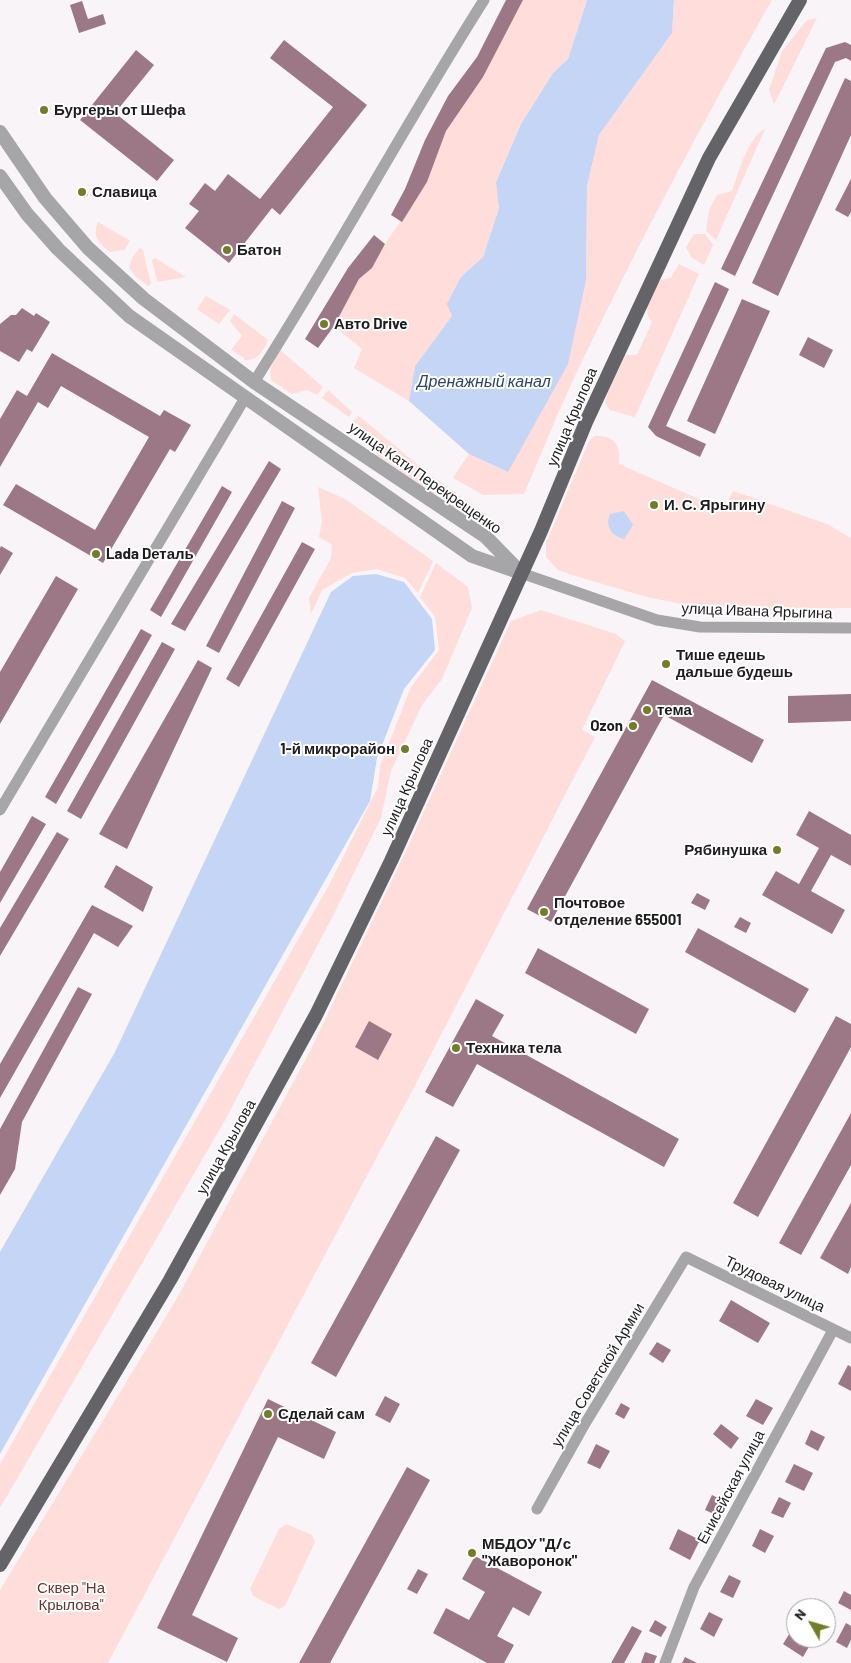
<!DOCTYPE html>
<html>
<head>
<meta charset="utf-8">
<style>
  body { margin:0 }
  #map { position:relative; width:851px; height:1663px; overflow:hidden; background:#f8f4f8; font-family:Barlow,sans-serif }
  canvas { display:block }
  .north { position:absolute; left:786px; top:1598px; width:50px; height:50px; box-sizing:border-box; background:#fff; border:1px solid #a5a5a5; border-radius:50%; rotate:308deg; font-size:14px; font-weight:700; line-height:20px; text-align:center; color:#1f1d1f }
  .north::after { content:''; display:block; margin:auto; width:18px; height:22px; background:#737c27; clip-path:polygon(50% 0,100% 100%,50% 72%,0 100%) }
</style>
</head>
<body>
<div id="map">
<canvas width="851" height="1663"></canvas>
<div class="north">N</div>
</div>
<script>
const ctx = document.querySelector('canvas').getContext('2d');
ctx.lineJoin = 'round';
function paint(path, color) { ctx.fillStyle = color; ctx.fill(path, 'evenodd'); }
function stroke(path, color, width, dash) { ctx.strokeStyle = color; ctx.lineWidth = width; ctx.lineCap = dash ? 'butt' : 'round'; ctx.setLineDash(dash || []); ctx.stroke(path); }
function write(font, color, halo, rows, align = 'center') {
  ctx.font = font + ' Barlow,sans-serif'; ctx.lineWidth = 4; ctx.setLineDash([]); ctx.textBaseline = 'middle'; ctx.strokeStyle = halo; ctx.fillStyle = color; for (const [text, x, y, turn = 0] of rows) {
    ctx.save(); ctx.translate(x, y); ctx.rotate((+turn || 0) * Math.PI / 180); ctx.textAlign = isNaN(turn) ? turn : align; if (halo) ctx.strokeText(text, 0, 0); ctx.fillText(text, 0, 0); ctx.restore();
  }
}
const green = new Path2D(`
  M523,0H587L568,59L553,73L521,124L496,181L499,208L483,257L461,277L452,316L415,366L409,401L354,368L362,349L334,326L359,279L372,268L385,244L427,182L446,131L483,77Z
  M674,0H772C702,123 636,248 575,376C557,414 541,455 524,494L483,495L453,478L469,454L508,472L586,280L587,186L599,135L672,33Z
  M817,18L774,105L769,90L782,51L807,20Z
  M765,129L716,240L706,231L709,210L717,195L732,191C738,174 748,137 765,129Z
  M98,222L130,241L124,250L110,252C99,244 92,236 98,222Z
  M694,234H705L713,245L704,265L692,258L686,247Z
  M140,248L143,250L151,284L148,286L135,276L129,267L133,256Z
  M155,258L186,277L157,282L152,260Z
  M679,264L699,274L635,417L610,410L605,402L611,384L626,355H637L652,322C640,307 651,293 661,280L671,278Z
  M206,296L230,310L219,324L197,309Z
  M234,314L268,340C263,351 258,361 244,360V358L231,350L242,336L230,321Z
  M279,349L323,387L317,395L307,390L292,394L271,380L270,370Z
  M328,390L352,412L349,417L322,398Z
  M359,416L430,475L492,519L486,529L377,455L376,437L353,421Z
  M594,436C615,435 621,445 619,464L724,510L733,491L827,524L851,538V608L769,609L682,604L647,597L572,575L558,570L546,557V543L589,441Z
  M318,487L345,499L433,561L418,593L405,578L377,569L352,573L322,590L311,614L309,598L331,558L332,545L319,537L322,522Z
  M436,563L468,587L472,608L442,679L422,705L391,771L381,818L333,916L224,1122L0,1508V1464L328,887L378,787L380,766L411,687L439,650L435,617L420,597Z
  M541,610L616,634L625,641L582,730L595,737L412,1091L108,1663H0V1590L176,1300L309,1053L404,855L511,621Z
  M286,1524L312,1535L315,1542L285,1606L279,1609L253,1596L250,1589L279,1529Z`);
const water = new Path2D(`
  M587,0H674L672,33L599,135L587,186L586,280L568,364L508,472L469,454L409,401L415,366L452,316L447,304L461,277L483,257L499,208L496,182L521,124L553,73L568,59Z
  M624,511L633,525L624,539C611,536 605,526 610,514Z
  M376,574L404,582L432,619L435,650L404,689L377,758L370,801L0,1454V1252L115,1052L331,592L353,576Z`);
const building = new Path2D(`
  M506,0H523L483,77L446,131L427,182L402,222L391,215L405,189L425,140L448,96L477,57Z
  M82,1L88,19L103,14L106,24L79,33L70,5Z
  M284,40L367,105L280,215L272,208L229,263L185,228L199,211L189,204L205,183L215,191L228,174L260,199L333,107L270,58Z
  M845,42L851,45V61L846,58L835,62L735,276L721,269L826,48Z
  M136,50L154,65L115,113L174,160L157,181L80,120Z
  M845,78L851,81V135L778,296L752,283Z
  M851,179V212L848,217L835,210Z
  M84,189L88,195L84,198L79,192Z
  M374,235L385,244L372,268L359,279L334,326L318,348L305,339L348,268Z
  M715,282L729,289L666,426L706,444L700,457L656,436L648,427Z
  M742,299L770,311L715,434L687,421Z
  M22,308L34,316L36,313L50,322L32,352L27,349L19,362L0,351V324L11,315H16Z
  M808,337L833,350L824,368L799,355Z
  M52,353L160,416L164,410L191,425L175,452L170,449L103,563L3,505L16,484L95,530L149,437L61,386L48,408L38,402L0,467V419L17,390L27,396Z
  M269,461L281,469L185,631L171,624Z
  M222,486L232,492L161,617L150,610Z
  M282,501L295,508L219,653L206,646Z
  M302,542L315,549L239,687L226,679Z
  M1,546L13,553L0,575V548Z
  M56,576L78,589L0,724V672Z
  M141,629L152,635L56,804L45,797Z
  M162,642L175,649L81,819L67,811Z
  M198,660L212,668L127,849L99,834Z
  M652,680L764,740L752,763L664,715L551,922L527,909Z
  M851,694V721L788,723V696Z
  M809,811L851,835V866L831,855L811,891L845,910L832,934L762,895L776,871L799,884L819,848L796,835Z
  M32,816L46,824L0,903V872Z
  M57,832L69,839L0,956V928Z
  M116,865L153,887L143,912L104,887Z
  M697,893L710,900L705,910L691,903Z
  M92,905L133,926L118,947L94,933L0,1098V1064Z
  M740,917L751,923L746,933L734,927Z
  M698,928L809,989L795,1013L685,952Z
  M538,948L649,1009L636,1034L525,973Z
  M78,987L92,994L22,1122L15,1169L0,1195V1129Z
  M476,999L504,1015L492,1036L679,1139L664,1167L477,1064L453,1107L425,1092Z
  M836,1016L851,1024V1047L758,1217L733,1203Z
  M369,1021L392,1034L378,1060L355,1047Z
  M851,1113V1165L801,1255L779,1243Z
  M436,1136L460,1150L336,1377L311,1363Z
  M851,1203V1267L848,1274L820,1258Z
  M731,1300L770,1323L758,1343L719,1321Z
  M657,1342L671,1350L663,1363L649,1354Z
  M848,1365L851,1367V1391L838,1384Z
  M385,1396L400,1404L390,1423L375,1415Z
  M268,1399L336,1432L324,1459L278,1437L192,1615L238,1638L227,1662L157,1628Z
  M756,1399L773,1408L763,1425L746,1416Z
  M621,1403L630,1408L624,1419L615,1414Z
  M721,1424L739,1438L731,1449L713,1434Z
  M811,1430L825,1437L818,1451L805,1444Z
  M596,1444L610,1451L600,1469L587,1463Z
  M794,1464L813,1473L804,1491L785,1482Z
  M407,1467L430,1480L330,1663H299Z
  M712,1495L726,1502L718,1516L705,1510Z
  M779,1497L791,1503L783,1518L771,1513Z
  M678,1529L700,1540L690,1560L669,1549Z
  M760,1529L774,1536L765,1553L752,1546Z
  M475,1556L542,1592L529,1616L513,1607L497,1636L514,1645L504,1663H487L433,1633L446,1608L469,1620L485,1592L462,1579Z
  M418,1569L428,1574L417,1594L407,1589Z
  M729,1575L741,1581L733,1598L720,1592Z
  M844,1591L851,1595V1610L838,1603Z
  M709,1612L723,1619L714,1637L700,1629Z
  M655,1620L667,1627L661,1637L649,1631Z
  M796,1623V1638H814L803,1657L783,1644Z
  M846,1623L851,1626V1640L847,1648L836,1642Z
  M632,1626L642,1631L624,1663H611Z
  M645,1652L657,1656L654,1663H641Z
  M685,1657L697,1663H682Z`);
const minor = new Path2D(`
  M254,382C334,257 404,126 484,0
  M521,573L657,620L700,627L851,628
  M0,810L245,398
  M537,1509L583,1427L686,1257L851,1338
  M665,1663L694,1587L833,1330`);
const tertiary = new Path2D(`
  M0,132L45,198L88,248L144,299L254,382L486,537L521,573
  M0,176L27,214L58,249L129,316L472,556L518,572`);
const primary = new Path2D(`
  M0,1565L170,1280L316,1015L391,861L541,531L586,422L709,158L800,0`);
const markers = [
  [44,110,5,"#737c27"],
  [82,192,5,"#737c27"],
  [227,250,5,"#737c27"],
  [324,324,5,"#737c27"],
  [654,505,5,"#737c27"],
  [96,554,5,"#737c27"],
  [666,664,5,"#737c27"],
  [647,710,5,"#737c27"],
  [633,726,5,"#737c27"],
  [405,749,5,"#737c27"],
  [777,850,5,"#737c27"],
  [544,912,5,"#737c27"],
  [456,1048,5,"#737c27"],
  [268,1414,5,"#737c27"],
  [472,1553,5,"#737c27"]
];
const poiNames = [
  ["Бургеры от Шефа",54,110],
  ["Славица",92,192],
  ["Батон",237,250],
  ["Авто Drive",334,324],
  ["И. С. Ярыгину",664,505],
  ["Lada Dеталь",106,554],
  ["Тише едешь",676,655],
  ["дальше будешь",676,672],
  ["тема",657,710],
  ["Ozon",623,726,"right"],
  ["1-й микрорайон",395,749,"right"],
  ["Рябинушка",767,850,"right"],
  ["Почтовое",554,903],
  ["отделение 655001",554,920],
  ["Техника тела",466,1048],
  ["Сделай сам",278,1414],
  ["МБДОУ \"Д/с",482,1544],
  ["\"Жаворонок\"",482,1561]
];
const streetNames = [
  ["улица Крылова",572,417,-67],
  ["улица Кати Перекрещенко",425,478,35],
  ["улица Ивана Ярыгина",757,611,2],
  ["улица Крылова",407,787,-66],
  ["улица Крылова",226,1147,-61],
  ["Трудовая улица",775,1284,26],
  ["улица Советской Армии",598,1375,-59],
  ["Енисейская улица",731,1487,-62]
];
const parkNames = [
  ["Сквер \"На",71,1588],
  ["Крылова\"",71,1605]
];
const waterNames = [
  ["Дренажный канал",484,382]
];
paint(green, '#ffddda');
paint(water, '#c4d5f6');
paint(building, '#9c7785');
stroke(minor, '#a6a5a7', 11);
stroke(tertiary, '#a6a5a7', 14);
stroke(primary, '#646367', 14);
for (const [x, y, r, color] of markers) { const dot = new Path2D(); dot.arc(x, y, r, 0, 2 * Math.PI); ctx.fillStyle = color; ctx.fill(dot); stroke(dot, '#fff', 2); }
write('bold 15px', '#1f1d1f', '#fff', poiNames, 'left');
write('15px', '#1f1d1f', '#fff', streetNames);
write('15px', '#6c3431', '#fff', parkNames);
write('italic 16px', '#2f4470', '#fff', waterNames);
</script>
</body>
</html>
